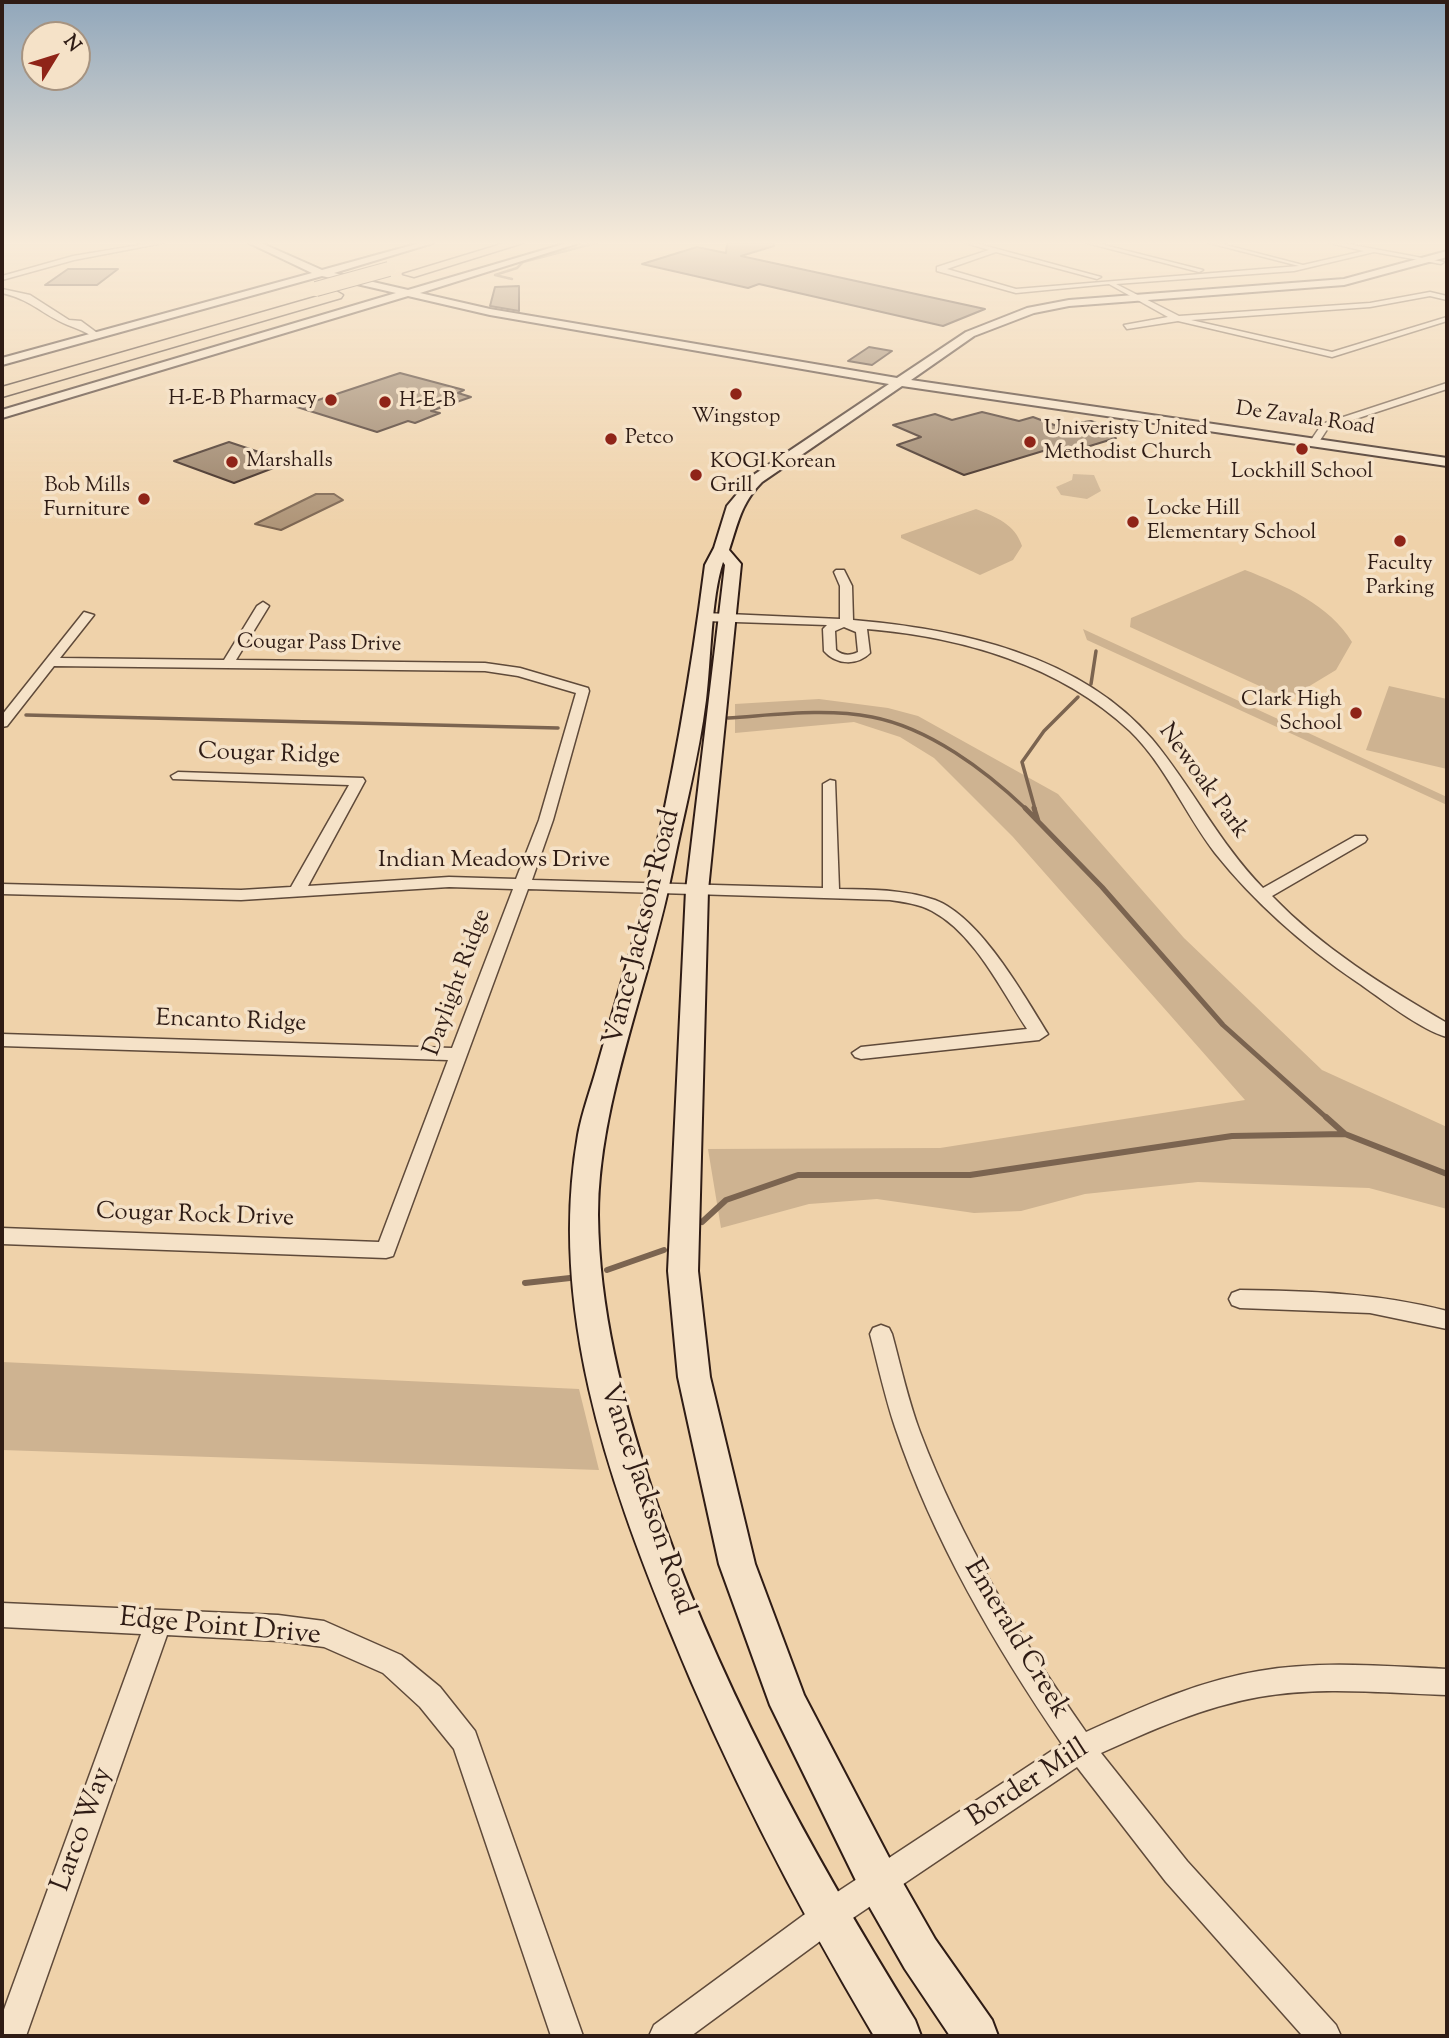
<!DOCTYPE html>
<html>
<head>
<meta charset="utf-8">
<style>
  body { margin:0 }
  #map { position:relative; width:1449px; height:2038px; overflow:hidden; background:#efd2aa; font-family:"Sorts Mill Goudy",serif }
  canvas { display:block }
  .frame { position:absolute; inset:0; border:4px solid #2f1c15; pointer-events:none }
  .north { position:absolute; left:21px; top:21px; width:70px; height:70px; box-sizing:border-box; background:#f5e2c8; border:2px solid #a69380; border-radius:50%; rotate:52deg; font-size:19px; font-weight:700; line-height:28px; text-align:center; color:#2f1c15 }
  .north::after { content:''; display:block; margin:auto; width:24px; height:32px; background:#8f2418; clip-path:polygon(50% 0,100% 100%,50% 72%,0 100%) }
</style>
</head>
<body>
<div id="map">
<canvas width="1449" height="2038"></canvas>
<div class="frame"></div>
<div class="north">N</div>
</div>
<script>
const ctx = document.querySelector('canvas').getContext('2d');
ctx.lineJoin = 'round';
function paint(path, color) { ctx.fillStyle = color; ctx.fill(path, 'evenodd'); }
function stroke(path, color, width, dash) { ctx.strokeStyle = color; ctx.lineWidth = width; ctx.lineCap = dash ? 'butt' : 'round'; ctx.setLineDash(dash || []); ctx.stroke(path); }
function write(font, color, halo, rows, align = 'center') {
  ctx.font = font + ' "Sorts Mill Goudy",serif'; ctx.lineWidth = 7; ctx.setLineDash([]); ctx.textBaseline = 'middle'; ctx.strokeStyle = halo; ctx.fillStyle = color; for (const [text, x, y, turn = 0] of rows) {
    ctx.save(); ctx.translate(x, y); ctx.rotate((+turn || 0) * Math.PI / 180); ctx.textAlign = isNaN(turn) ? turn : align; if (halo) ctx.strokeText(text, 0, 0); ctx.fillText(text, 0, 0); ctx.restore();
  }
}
const green = new Path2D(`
  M1073,474L1094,475L1101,491L1087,499L1061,495L1056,487L1072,480Z
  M976,509C996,517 1015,524 1022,546L1013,560L980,575L901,538V535Z
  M1245,570C1284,585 1330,605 1352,642L1336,670L1288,699L1130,627L1131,618Z
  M1083,629L1447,797V805L1087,640Z
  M1389,686L1447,699V769L1366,750Z
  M819,699L888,708L918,716L1058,794L1184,938L1322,1070L1447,1127V1209L1369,1188L1198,1182L1085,1194L1021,1211L974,1213L877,1199L809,1204L721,1228L708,1149L940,1148L1245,1100L1013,837L934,758L900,737L854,722L735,733V704Z
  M2,1362L579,1389L599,1470L2,1450Z`);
const water = new Path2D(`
  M316,494H334L343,500L281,530L255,524Z`);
const streamFar3 = new Path2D(`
  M512,279L495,275L517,268L523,262L596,243`);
const streamFar2 = new Path2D(`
  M1091,684L1096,651
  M26,715L558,728
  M728,718C775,715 825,708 872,717C929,728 985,770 1026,809
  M1035,809L1022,762L1044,731L1078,697`);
const streamFar1 = new Path2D(`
  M1025,808L1102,887L1223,1025L1328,1119
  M1034,808L1038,821`);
const stream = new Path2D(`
  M1326,1117L1345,1134
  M702,1222L726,1200L798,1175H970L1232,1136L1345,1134L1447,1174
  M607,1270L664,1250
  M525,1283L570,1278`);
const building = new Path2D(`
  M727,243H774V246L741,256L985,309L943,326L759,284L748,288L642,264L697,247L726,253Z
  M68,269H118L97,285H45Z
  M519,286V311L490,306L495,287Z
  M869,347L892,351L872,365L848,361Z
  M400,373L464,390L458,393L471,397L431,411L440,413L415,423L408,421L377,432L297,407Z
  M982,412L1019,421L1033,417L1057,426L1091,421L1118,431L1107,435L1116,438L1057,456L1043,451L964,475L897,445L921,437L893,425L935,414L952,420Z
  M229,442L289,462L234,483L174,461Z`);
const street = new Path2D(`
  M151,243H163L74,260L2,280V276L73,256Z
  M966,243H975L1101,277L1097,279L996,252L947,269L1016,289L1299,266L1209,243H1218L1303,265L1364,251L1330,243H1342L1444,262L1441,264L1374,252L1294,271L1116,284L1179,316L1370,303L1430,292L1447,296V300L1430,296L1370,307L1191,320L1332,352L1447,317V321L1332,357L1178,321L1127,329L1124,325L1168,317L1109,284L1016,293L937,271V267L989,250Z
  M1087,243H1096L1203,270L1199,272Z
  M2,289L30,295L69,320L81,321L100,335L93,337C83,330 74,328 63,323C38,311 31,300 2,293Z
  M1447,383V389L1328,428L1317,445L1309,443L1322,424Z
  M836,570H844L852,586L853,620C959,629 1080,655 1152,739C1192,787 1219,843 1263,888L1355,836H1365L1367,839L1365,842L1272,896C1322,948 1385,987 1447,1023V1037C1422,1031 1379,997 1357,982C1304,946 1255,903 1215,853C1185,814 1166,766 1130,731C1060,665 962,637 867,629L870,653C857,666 836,665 824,651L823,629L827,625L705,621L699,617L705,613L840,619V586L834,572ZM844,627L856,632L858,652C850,656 843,656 836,650L835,631Z
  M263,602L269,606L236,660L485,663L520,668L588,688L589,691L553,820L532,880L823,888V784L830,780L835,781L839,889C871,890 904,889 935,900C980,917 1023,994 1048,1034L1039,1040L861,1059L855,1057L852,1053L861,1047L1027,1029C1001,990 975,934 932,911C919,904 904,902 890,900L528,889L393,1256L386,1258L2,1244V1228L379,1242L448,1060L2,1046V1034L452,1048L513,889L449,887L241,900L2,894V884L241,890L291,887L349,785L173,779L171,776L178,772L363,778L365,781L308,886L449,877L516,879L539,820L576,693L518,676L485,671L54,666L7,726L2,727V715L84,612L94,615L60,658L224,660L257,606Z
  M1240,1290C1310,1291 1379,1293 1447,1311V1329L1370,1313L1240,1308L1232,1305L1229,1299L1232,1293Z
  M881,1325L889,1328L892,1334C901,1367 908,1400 920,1432C961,1540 1020,1638 1086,1732C1142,1707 1198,1681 1259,1671C1320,1660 1385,1666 1447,1669V1695C1385,1693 1320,1686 1259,1697C1203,1707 1152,1730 1101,1753L1187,1861L1336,2025L1341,2036L1301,2034L1166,1882L1077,1767L838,1928L691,2036H649L654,2025L816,1906L1062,1744C995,1646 933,1540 895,1427C885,1397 878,1365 870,1334L873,1328Z
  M2,1603L278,1615L324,1621L401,1655L440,1687L475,1731L583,2036H551L454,1749L420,1707L383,1673L324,1647L278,1641L167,1635L26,2036H2V2015L141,1634L2,1627Z`);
const secondary = new Path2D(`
  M249,243H261L322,270L420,243H433L334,273L408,290L567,243H579L420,293L490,309L897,378L966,332L1027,308L1069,300L1344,279L1447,251V257L1344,285L1069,306L1034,313L974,336L911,380L1447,458V466L902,386L762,482C741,503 738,523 729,550L741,564L708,890L698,1271L710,1377L755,1564L804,1695L895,1869L935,1939L992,2020L998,2036H950L905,1969L865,1899L770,1705L719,1564L678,1377L668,1271L686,890L725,565L723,562C711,597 711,661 706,700C699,756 684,812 673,867C651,980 598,1101 598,1215C599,1309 622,1399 651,1487C714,1676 810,1851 915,2020L921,2036H874C797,1906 728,1773 671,1633C607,1477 548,1306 578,1135C582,1112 591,1089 597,1067C614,1007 633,947 647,887C673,780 691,674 705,565L714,548L727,506L752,476L889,384L490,315L408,296L2,418V410L396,293L322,276L2,365V358L312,273Z`);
const highway = new Path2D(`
  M505,243H523L414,277L403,274Z
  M336,291L343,295L341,298L2,397V387Z`);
const highwayBridge = new Path2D(`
  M316,289L389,269`);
const markers = [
  [736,394,7,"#8f2418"],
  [331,400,7,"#8f2418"],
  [385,402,7,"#8f2418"],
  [611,439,7,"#8f2418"],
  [1030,442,7,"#8f2418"],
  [1302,449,7,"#8f2418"],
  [232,462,7,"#8f2418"],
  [696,475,7,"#8f2418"],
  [144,499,7,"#8f2418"],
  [1133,522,7,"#8f2418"],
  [1400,541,7,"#8f2418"],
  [1356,713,7,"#8f2418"]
];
const farPoinames = [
  ["H-E-B Pharmacy",317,400,"right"],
  ["H-E-B",399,402],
  ["Wingstop",736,418,"center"],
  ["Univeristy United",1044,430],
  ["Methodist Church",1044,454],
  ["Petco",625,439],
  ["Marshalls",246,462],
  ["KOGI Korean",710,463],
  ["Grill",710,487],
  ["Lockhill School",1302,473,"center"],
  ["Bob Mills",130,487,"right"],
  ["Furniture",130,511,"right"],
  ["Locke Hill",1147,510],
  ["Elementary School",1147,534],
  ["Faculty",1400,565,"center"],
  ["Parking",1400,589,"center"],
  ["Clark High",1342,701,"right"],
  ["School",1342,725,"right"]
];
const farStreetnames = [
  ["De Zavala Road",1305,420,8],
  ["Cougar Pass Drive",319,645,1]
];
const streetNames = [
  ["Cougar Ridge",269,756,2],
  ["Newoak Park",1202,782,54],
  ["Indian Meadows Drive",494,862],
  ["Daylight Ridge",459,983,-70],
  ["Encanto Ridge",231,1023,2],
  ["Cougar Rock Drive",195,1217,2]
];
const nearStreetnames = [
  ["Vance Jackson Road",644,928,-76],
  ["Vance Jackson Road",645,1500,71],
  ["Edge Point Drive",220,1629,5],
  ["Emerald Creek",1015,1640,59],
  ["Border Mill",1029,1785,-33],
  ["Larco Way",84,1830,-70]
];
paint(green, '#ceb391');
paint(water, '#ae9477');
stroke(water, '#7b6450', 2);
stroke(streamFar3, '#7b6450', 2.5);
stroke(streamFar2, '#7b6450', 3.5);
stroke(streamFar1, '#7b6450', 5);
stroke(stream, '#7b6450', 6);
paint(building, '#937b62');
stroke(building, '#2f1c15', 2);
stroke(street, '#5f4a3a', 3);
stroke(secondary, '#2f1c15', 4);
stroke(highway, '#2f1c15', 3);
paint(street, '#f5e2c8');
paint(secondary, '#f5e2c8');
paint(highway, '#efd2aa');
stroke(highwayBridge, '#2f1c15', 16, []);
stroke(highwayBridge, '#efd2aa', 14);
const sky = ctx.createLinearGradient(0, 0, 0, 528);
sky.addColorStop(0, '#91a7bb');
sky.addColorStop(0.46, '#f8ebd9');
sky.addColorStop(1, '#f8ebd900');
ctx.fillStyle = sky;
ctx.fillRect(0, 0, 1449, 528);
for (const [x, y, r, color] of markers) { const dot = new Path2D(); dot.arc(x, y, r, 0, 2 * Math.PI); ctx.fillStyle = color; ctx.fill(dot); stroke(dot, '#f5e2c8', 2.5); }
write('21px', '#2f1c15', '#f5e2c8', farPoinames, 'left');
write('21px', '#2f1c15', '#f5e2c8', farStreetnames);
write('24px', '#2f1c15', '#f5e2c8', streetNames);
write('28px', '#2f1c15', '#f5e2c8', nearStreetnames);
</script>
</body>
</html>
